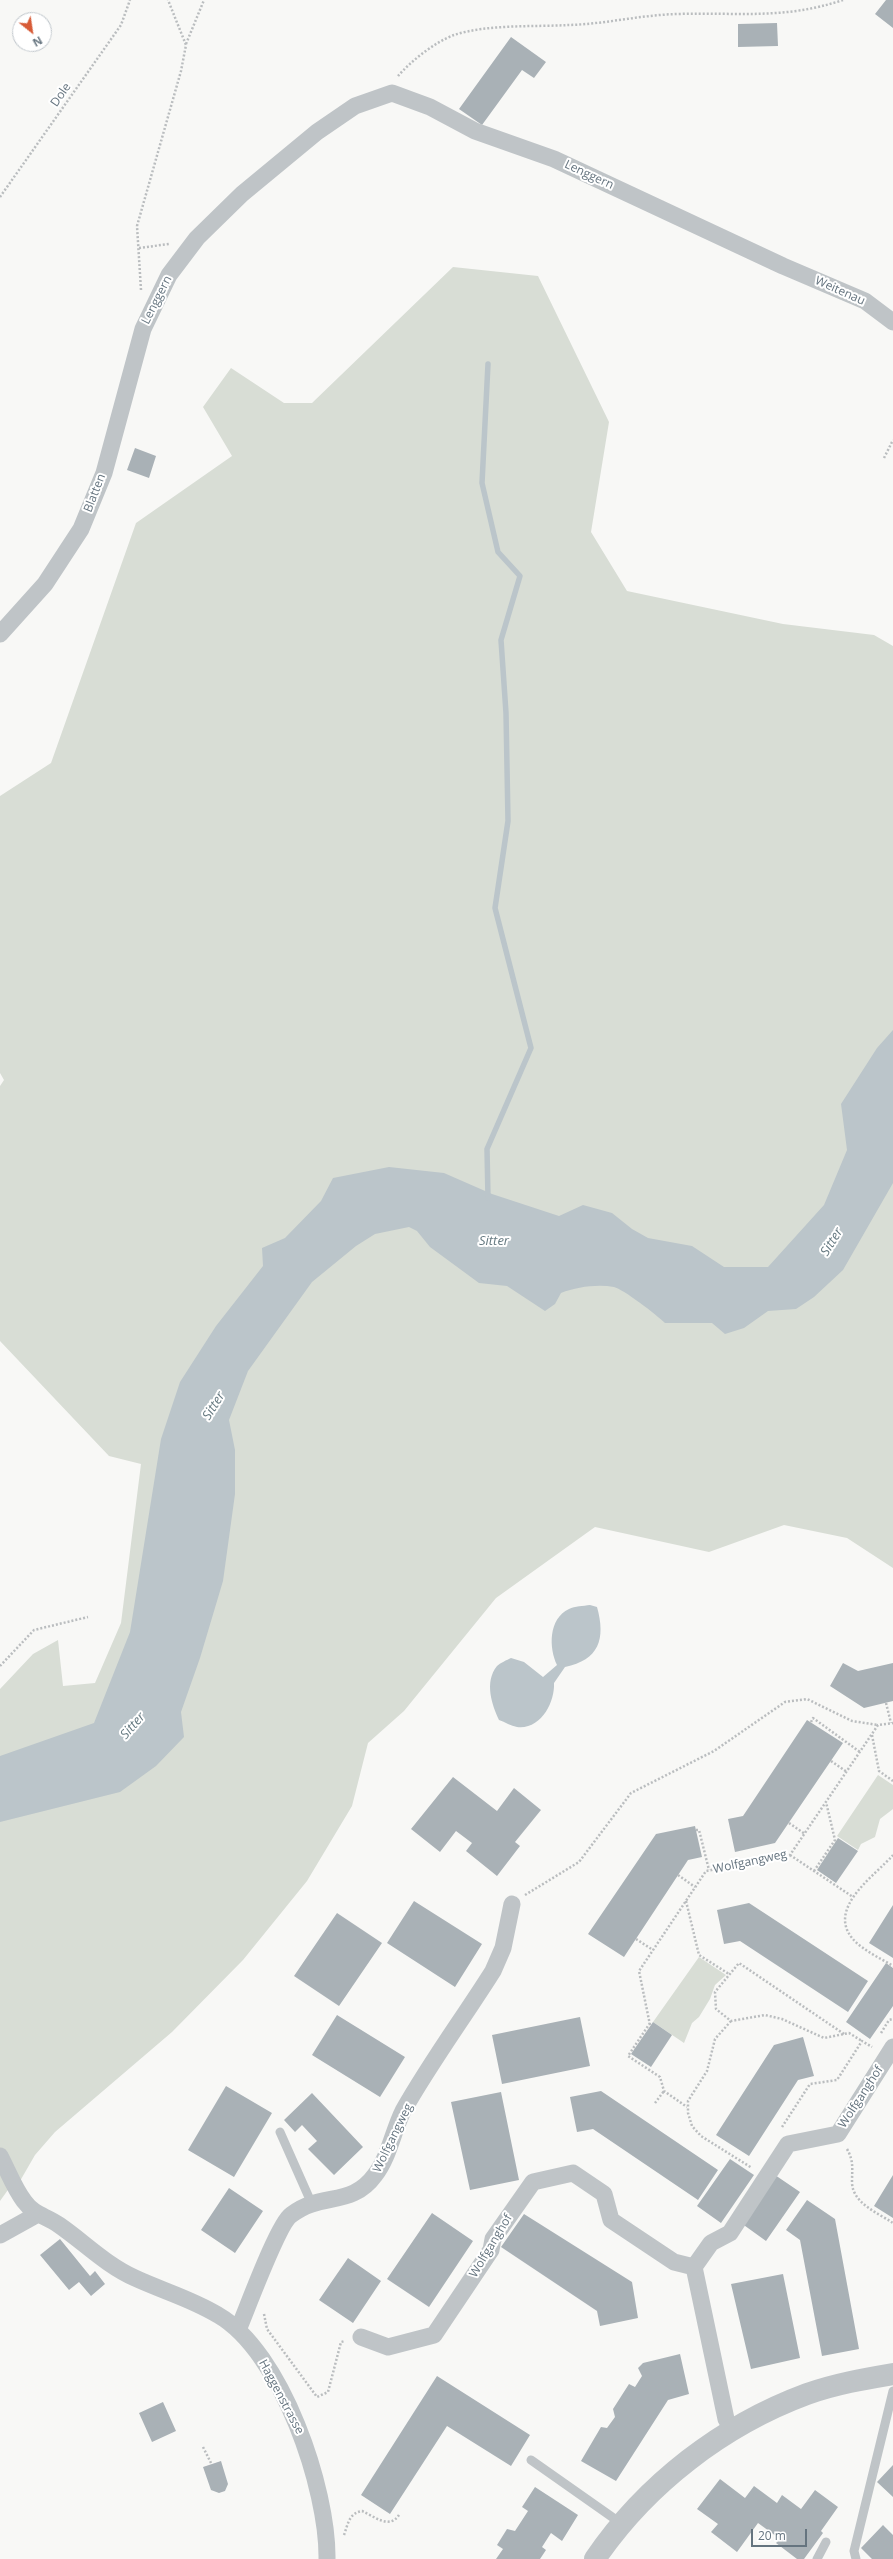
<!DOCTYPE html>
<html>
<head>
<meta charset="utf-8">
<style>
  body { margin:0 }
  #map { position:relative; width:893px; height:2559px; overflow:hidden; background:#f8f8f6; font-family:"Open Sans",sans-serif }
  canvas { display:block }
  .north { position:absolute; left:12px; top:12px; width:40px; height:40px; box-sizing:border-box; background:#fff; border:1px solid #c1c7cc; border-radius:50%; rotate:150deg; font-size:11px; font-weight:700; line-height:16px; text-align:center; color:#65747f }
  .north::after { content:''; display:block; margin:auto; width:14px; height:18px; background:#d75b37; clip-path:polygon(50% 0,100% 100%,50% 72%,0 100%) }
  .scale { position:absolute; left:751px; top:2529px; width:56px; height:18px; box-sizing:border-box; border:2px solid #65747f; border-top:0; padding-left:5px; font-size:12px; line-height:14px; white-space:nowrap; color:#65747f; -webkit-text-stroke:3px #fff; paint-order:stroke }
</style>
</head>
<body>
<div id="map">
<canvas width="893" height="2559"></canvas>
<div class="north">N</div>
<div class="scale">20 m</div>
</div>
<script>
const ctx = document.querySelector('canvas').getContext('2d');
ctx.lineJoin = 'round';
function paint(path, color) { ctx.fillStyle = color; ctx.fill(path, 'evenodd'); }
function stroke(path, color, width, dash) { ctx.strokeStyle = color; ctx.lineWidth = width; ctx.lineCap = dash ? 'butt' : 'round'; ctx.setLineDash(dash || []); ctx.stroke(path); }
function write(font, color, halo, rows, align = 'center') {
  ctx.font = font + ' "Open Sans",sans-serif'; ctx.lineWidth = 4; ctx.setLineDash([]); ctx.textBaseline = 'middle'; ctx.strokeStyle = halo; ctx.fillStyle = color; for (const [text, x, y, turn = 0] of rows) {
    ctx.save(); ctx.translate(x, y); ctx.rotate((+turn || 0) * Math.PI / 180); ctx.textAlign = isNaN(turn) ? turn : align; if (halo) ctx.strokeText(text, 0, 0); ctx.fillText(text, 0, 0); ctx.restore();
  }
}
const green = new Path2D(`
  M453,267L538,276L609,422L591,532L627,591L783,624L874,635L893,646V1568L847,1538L784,1525L709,1552L595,1527L496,1598L404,1711L368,1743L352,1806L307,1881L243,1960L172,2032L55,2132L35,2155L20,2181L10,2187L0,2201V1689L33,1654L58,1640L63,1686L95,1683L121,1623L141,1464L109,1456L0,1341V1086L4,1080L0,1073V796L51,763L136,523L232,456L203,407L231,368L284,403H312Z
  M878,1775L893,1785V1809L880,1819L875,1837L861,1844L858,1850L837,1836Z
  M699,1957L726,1975L715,1985L710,1999L699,2017L692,2023L684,2043L653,2022Z`);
const water = new Path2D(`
  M893,1030V1183L843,1270L814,1297L796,1309L768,1311L744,1328L725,1334L712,1323H665C657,1315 623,1289 614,1287C597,1284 577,1287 561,1293L555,1304L545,1311L507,1286L479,1283L430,1247L417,1231L409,1227L375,1234L356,1246L312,1282L248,1371L229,1420L235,1450V1494L223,1581L200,1658L181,1712L184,1737L156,1766L120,1792L0,1822V1756L94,1723L130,1632L161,1439L180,1382L216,1326L263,1266L262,1248L285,1238L321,1201L333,1178L389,1167L444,1173L492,1194L559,1216L583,1205L612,1213L632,1229L648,1238L692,1246L724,1267H768L824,1205L847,1150L841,1104L877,1048Z
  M590,1605L597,1607C606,1639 599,1660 565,1667L554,1683C555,1702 541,1730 517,1727C511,1726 505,1722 499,1720C492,1705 484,1682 497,1666C500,1663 507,1660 511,1658L524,1662L543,1677L557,1665C549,1648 548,1619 569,1609C575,1606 583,1606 590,1605Z`);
const stream = new Path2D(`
  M488,364L482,483L498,552L520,576L501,640L506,713L508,821L495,908L531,1048L487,1149L488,1198`);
const building = new Path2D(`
  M886,0H893V28L875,14Z
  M777,23L778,46L738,47V24Z
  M511,37L546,62L534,78L522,70L482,125L459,109Z
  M135,448L156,456L149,478L127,470Z
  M843,1663L858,1671L893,1663V1701L864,1708L830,1686Z
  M807,1720L843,1743L775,1843L735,1852L728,1819L743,1816Z
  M453,1777L497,1811L514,1788L541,1810L515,1842L520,1846L497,1876L466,1851L472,1843L456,1831L440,1852L411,1829Z
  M695,1826L702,1857L688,1860L624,1957L588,1934L656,1834Z
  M838,1838L858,1851L836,1883L817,1870Z
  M414,1901L482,1944L455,1987L387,1943Z
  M749,1903L868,1981L848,2012L740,1941L724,1944L717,1910Z
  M893,1905V1958L869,1943Z
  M337,1913L382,1943L339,2006L294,1976Z
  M886,1963L893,1968V2006L870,2039L846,2022Z
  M337,2015L405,2057L380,2097L312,2055Z
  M580,2017L590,2066L502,2084L492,2035Z
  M653,2022L672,2035L651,2067L631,2054Z
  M803,2037L814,2076L798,2080L749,2156L716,2135L774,2045Z
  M226,2086L272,2113L234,2177L188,2150Z
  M601,2091L718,2170L698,2200L593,2129L577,2132L570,2097Z
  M501,2092L519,2180L470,2190L451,2102Z
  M312,2093L363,2147L334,2175L308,2149L317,2141L302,2125L295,2132L284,2120Z
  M730,2159L754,2175L721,2223L697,2206Z
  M775,2175L800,2192L766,2241L741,2223Z
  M893,2175V2218L874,2206Z
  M229,2188L263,2211L235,2253L201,2230Z
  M807,2200L835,2219L859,2349L822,2356L800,2240L786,2230Z
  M432,2213L473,2241L429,2307L387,2279Z
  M524,2214L632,2282L638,2318L600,2326L597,2311L501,2247Z
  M60,2239L90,2276L95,2271L105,2284L91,2296L79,2282L69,2290L40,2255Z
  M348,2258L381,2281L353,2323L319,2300Z
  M783,2274L800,2358L751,2369L731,2284Z
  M680,2354L689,2394L668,2400L616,2481L581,2461L601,2427L607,2428L615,2417L613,2409L629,2384L635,2387L642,2376L638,2368L643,2363Z
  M437,2376L530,2435L511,2466L447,2426L390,2514L361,2495Z
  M163,2402L176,2431L152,2442L139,2413Z
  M221,2461L228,2484L225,2491L219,2493L211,2490L203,2467Z
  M893,2465V2497L877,2482Z
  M720,2479L745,2498L754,2486L777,2503L782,2495L801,2509L815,2490L838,2507L821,2531L823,2533L804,2559H797L776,2543L780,2539L758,2523L737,2552L711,2532L718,2524L697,2509Z
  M535,2487L578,2515L562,2541L551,2533L542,2547L546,2550L540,2559H496L503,2549L497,2545L507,2529L515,2531L528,2511L522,2507Z
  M883,2525L893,2535V2559H872L861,2548Z`);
const path = new Path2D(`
  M186,44L204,0
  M398,76C411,61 435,42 454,35C488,24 533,27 569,25C605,24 641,15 677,14C738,12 783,20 843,0
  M0,197L121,25L130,0
  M139,248L169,244
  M141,290L137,226L181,71L186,45L168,0
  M884,458L893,440
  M0,1666L34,1630L88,1617
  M886,1703L891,1723
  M811,1722L813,1718L860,1752
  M872,1735L879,1771L893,1781
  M831,1761L847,1772
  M789,1823L805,1834
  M696,1830H699L709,1870
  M790,1855L853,1897
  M893,1855C876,1875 827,1907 852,1938C862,1950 880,1958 893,1966
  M814,1871L835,1840L826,1802
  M678,1875L695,1887
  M525,1895L579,1862L631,1793L714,1751L785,1702L807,1699L852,1721L878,1725
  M686,1901L699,1955L729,1974
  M636,1939L653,1950
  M731,2021L715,2039L707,2071L688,2101V2113L692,2126L701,2136L752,2168
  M650,2023L628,2056L660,2077L664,2091L687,2107
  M650,2025L639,1971L706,1871L790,1855L878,1725L893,1723
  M881,2033L889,2020L893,2019
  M844,2034L739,1963L715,1992L716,2009L731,2021L765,2015L782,2019L824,2038L849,2033L862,2041
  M655,2103L664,2091
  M782,2127L810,2084L837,2080L862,2041L872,2047
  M847,2149C854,2161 852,2169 852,2182C852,2203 878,2213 893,2223
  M264,2314L267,2329L317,2397L328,2392L341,2342L345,2341
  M203,2447L211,2463
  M344,2535C348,2524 349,2513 362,2511C374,2516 389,2530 399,2515`);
const service = new Path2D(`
  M280,2132L311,2202
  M531,2460L622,2524
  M817,2559L826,2542
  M856,2559L854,2551L893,2391`);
const minor = new Path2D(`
  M0,634L45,584L81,529L104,473L143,329L169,275L197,238L242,194L317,132L355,106L392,93L430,107L475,131L554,159L783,266L865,301L893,322
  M0,2156C8,2171 14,2188 24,2201C35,2216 45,2215 59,2225C85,2243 106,2265 135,2278C163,2291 192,2299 218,2315C282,2352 328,2489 327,2559
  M0,2235L36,2215
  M238,2330C247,2309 278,2224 291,2215C322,2191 351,2208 375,2175C389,2157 393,2131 403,2111C430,2063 464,2017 493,1971L503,1948L512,1904
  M361,2337L388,2347L434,2335L491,2250L493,2239L533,2182L573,2173L604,2194L611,2220L674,2262L694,2267
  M732,2430L726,2419L694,2267L711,2243L730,2233L788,2144L838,2134L893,2047`);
const tertiary = new Path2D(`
  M595,2559C646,2484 723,2425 807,2394C835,2384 864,2379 893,2374`);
const streetNames = [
  ["Dole",61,95,-55],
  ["Lenggern",589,175,25],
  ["Weitenau",840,291,24],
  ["Lenggern",157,300,-63],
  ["Blatten",95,493,-69],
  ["Wolfgangweg",750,1862,-12],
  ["Wolfganghof",861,2097,-57],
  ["Wolfgangweg",393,2138,-64],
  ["Wolfganghof",491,2246,-59],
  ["Haggenstrasse",281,2397,62]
];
const waterNames = [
  ["Sitter",494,1241],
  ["Sitter",832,1242,-58],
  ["Sitter",214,1406,-58],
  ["Sitter",133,1726,-49]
];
paint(green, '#d8ddd5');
paint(water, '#bbc5ca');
stroke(stream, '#bbc5ca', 5.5);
paint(building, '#a9b1b6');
stroke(path, '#babdbf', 2.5, [2, 2]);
stroke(service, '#bfc4c7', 9);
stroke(minor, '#bfc4c7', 17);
stroke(tertiary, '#bfc4c7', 22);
write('12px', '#65747f', '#fff', streetNames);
write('italic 13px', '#657980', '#fff', waterNames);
</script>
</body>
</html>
